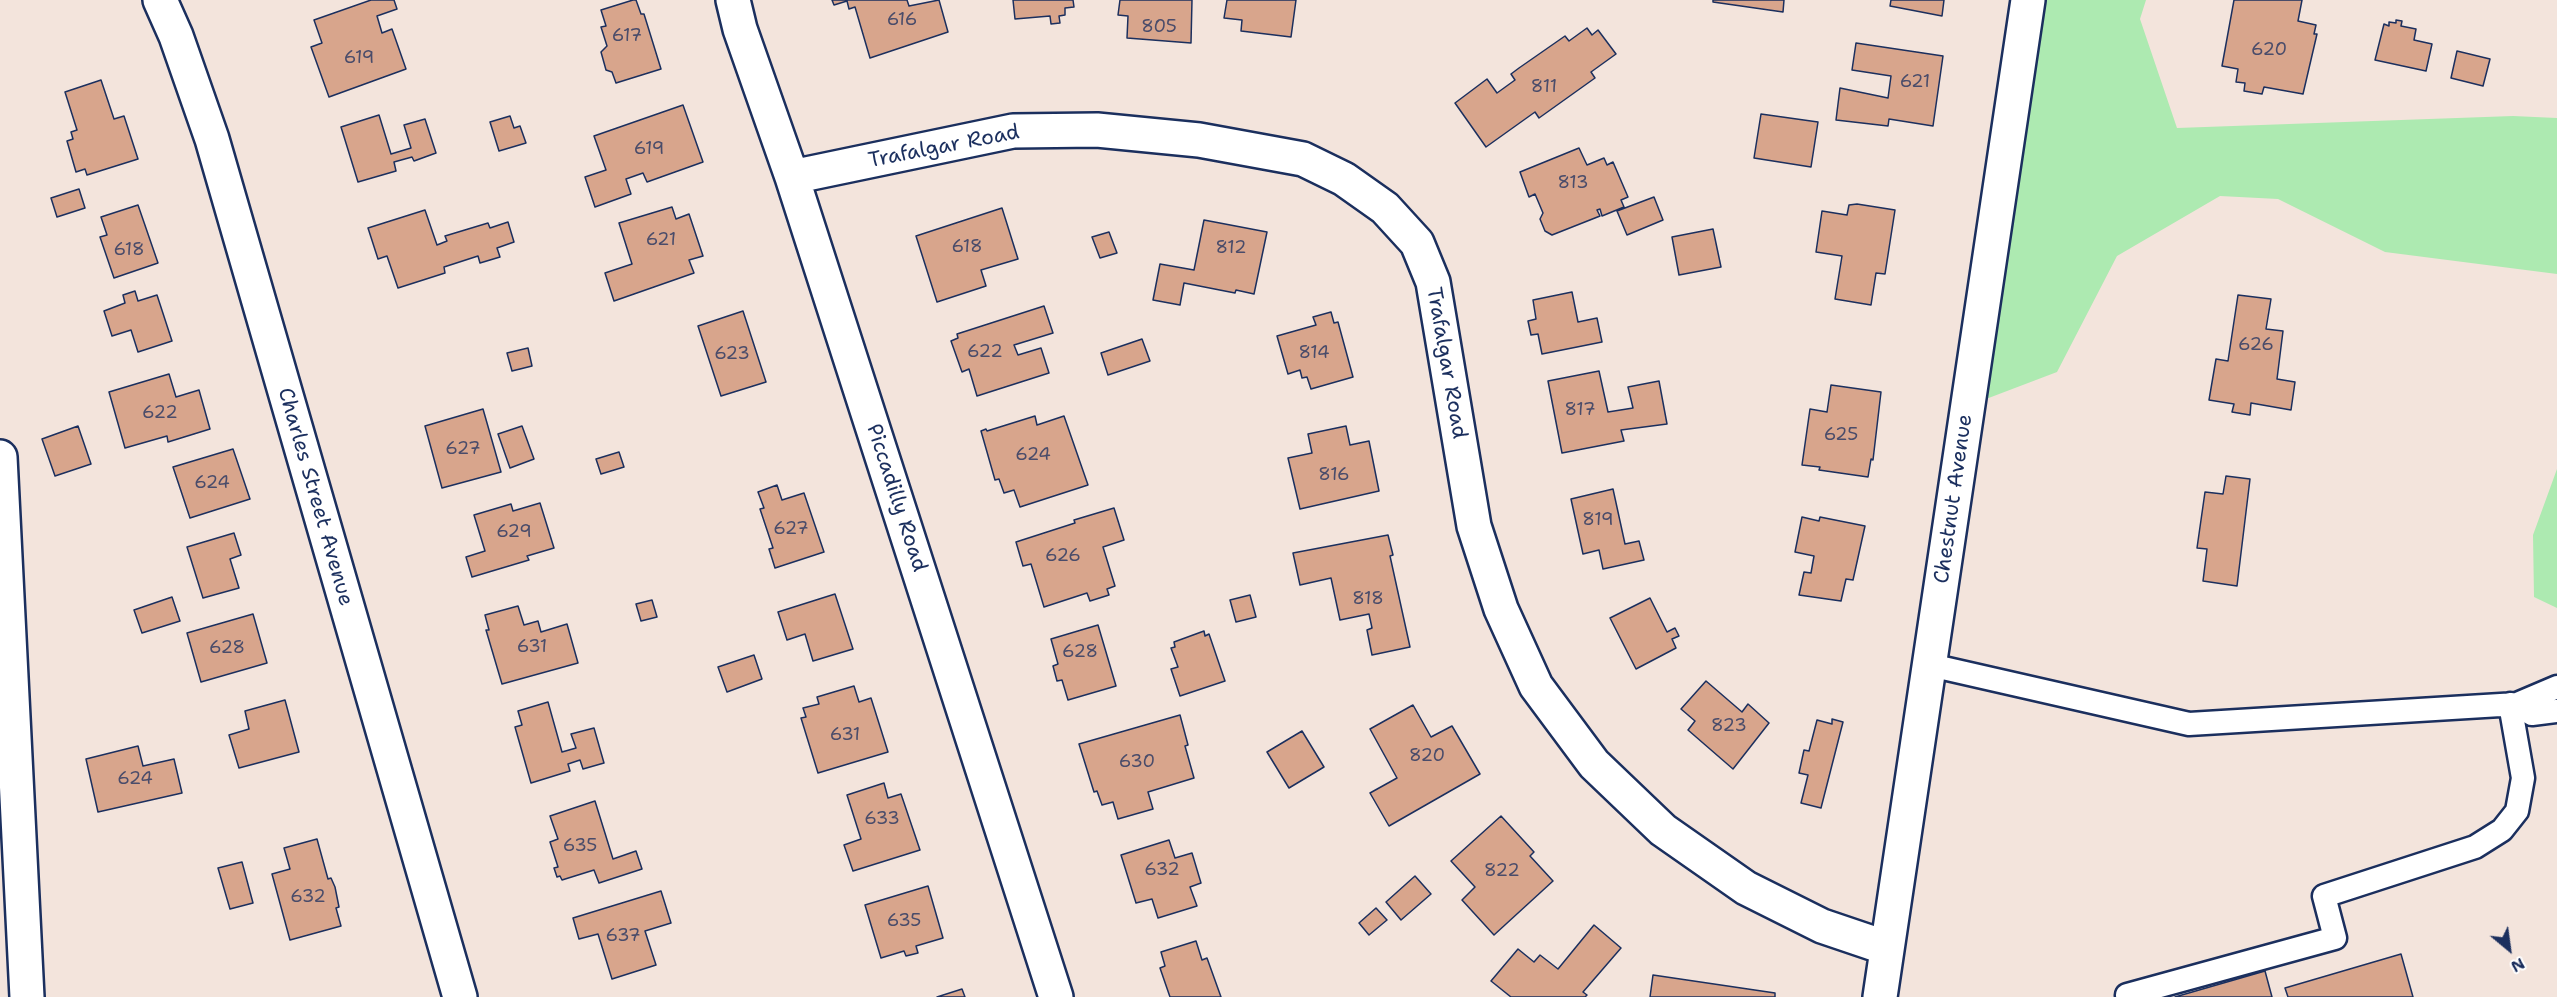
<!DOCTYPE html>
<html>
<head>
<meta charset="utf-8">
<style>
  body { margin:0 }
  #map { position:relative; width:2557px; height:997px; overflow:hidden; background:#f3e4dc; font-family:"Shantell Sans",sans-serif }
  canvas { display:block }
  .north { position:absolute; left:2479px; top:919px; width:60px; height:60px; -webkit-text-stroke:4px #fff; paint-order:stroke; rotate:151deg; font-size:16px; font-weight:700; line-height:24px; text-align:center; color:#1b2f5e }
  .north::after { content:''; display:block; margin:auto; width:21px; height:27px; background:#1b2f5e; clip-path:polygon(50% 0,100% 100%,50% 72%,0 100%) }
</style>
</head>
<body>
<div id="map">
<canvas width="2557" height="997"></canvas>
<div class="north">N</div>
</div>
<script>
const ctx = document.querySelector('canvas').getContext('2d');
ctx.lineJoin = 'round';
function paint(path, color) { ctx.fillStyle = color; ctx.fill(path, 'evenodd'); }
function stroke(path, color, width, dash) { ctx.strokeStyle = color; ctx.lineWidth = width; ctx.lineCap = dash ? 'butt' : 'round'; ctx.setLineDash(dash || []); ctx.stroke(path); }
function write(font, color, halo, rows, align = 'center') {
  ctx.font = font + ' "Shantell Sans",sans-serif'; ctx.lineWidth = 4.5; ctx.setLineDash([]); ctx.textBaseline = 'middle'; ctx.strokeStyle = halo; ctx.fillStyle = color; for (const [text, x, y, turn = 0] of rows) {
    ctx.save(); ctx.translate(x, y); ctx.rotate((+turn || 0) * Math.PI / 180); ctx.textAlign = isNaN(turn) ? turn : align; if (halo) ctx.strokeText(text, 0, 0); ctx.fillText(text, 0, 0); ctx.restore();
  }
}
const green = new Path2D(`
  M2046,0H2146L2140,19L2177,128L2513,116L2557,118V274L2385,252L2278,199L2220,196L2117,256L2057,372L1986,399Z
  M2557,469V608L2534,597L2533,535Z`);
const building = new Path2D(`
  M371,0H394L397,9L377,16L382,33L392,29L406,69L329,97L311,47L322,43L314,20Z
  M633,0H636L641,14H644L661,69L616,83L612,72L606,70L601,52L607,46L601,27L606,26L601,10Z
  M832,0H907L909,6L939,0L948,32L870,58L855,7L849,9L847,1L834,5Z
  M1013,0H1073L1074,7L1065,8V15L1059,16L1060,23L1051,24L1050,16L1015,19Z
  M1120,0H1192L1191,43L1127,38L1128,16L1118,15Z
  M1227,0H1296L1291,37L1241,31L1242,20L1224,18Z
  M1713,0H1784L1783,12L1713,2Z
  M1891,0H1944L1942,16L1890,6Z
  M2234,0H2302L2298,21L2316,25L2314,34H2317L2303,94L2264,87L2262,94L2244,91L2245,83L2236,82L2238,69L2222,66Z
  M2396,20L2402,21L2401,26L2416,29L2414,40L2432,44L2426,71L2375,60L2384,24L2389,26V22L2396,23Z
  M1587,28L1592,35L1598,30L1616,54L1591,72L1595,78L1539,118L1535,112L1486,147L1455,103L1487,79L1497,93L1515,80L1511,74L1519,68L1565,36L1569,41Z
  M1856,43L1943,56L1933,126L1889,119L1888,126L1836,120L1840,88L1888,98L1891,76L1852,70Z
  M2457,51L2490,59L2483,86L2451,78Z
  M101,80L114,119L124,116L138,159L87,175L85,169L76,172L67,141L73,139L71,132L77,130L65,92Z
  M683,105L703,162L647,182L643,173L626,179L631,194L595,207L585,177L606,170L594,136Z
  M1761,114L1818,122L1811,167L1754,158Z
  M379,115L391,154L411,148L404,125L425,119L436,153L414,161L412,157L394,162L396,171L358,182L341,127Z
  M510,116L514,128L520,126L526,143L499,151L490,122Z
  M1579,148L1587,165L1604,158L1607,165L1613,162L1628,197L1621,200L1624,207L1602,216L1600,209L1597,210L1600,216L1552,235L1545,231L1540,219L1543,213L1535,194L1529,197L1520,172Z
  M79,189L85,208L57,217L51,198Z
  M1654,197L1663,220L1627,235L1617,211Z
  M1857,204L1895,210L1885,274L1876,273L1871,305L1835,299L1842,256L1816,252L1822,211L1847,215L1849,205Z
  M138,205L158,263L114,278L100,237L107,235L101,217Z
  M672,207L676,219L689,214L703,256L689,260L694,273L614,301L605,273L632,264L619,223Z
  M1002,208L1018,259L981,270L986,286L937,302L916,236Z
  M425,210L437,245L447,241L445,236L488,223L490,228L508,222L514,242L497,248L500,257L480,263L478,256L444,267L445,273L398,288L387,256L378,259L368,228Z
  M1204,220L1267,232L1254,294L1236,290L1235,293L1184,283L1180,305L1153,300L1160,264L1194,270Z
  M1713,229L1721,267L1679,275L1672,237Z
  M1109,232L1117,253L1100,258L1092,237Z
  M135,291L138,301L157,295L172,341L138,352L131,330L112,336L104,311L125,303L123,295Z
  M1572,292L1578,322L1597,318L1602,342L1542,354L1538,334L1531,335L1528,321L1536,319L1533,300Z
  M2238,295L2271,299L2266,329L2283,331L2277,379L2295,382L2291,410L2251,403L2250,415L2232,412L2234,404L2209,400L2216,359L2228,361Z
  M1044,306L1053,333L1014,345L1018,355L1041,348L1049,373L977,396L969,369L962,372L951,341L958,338L957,334Z
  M743,311L766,382L721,396L698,326Z
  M1331,312L1334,323L1338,322L1353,377L1311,389L1307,377L1302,378L1300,370L1288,374L1277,336L1316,325L1313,317Z
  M1142,339L1150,361L1108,375L1101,353Z
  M528,348L532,366L512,371L507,353Z
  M1599,371L1608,412L1633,408L1628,387L1659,381L1667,424L1621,430L1624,441L1562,453L1548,381Z
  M169,374L176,397L199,390L210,429L168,442L167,436L125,448L109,392Z
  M1831,385L1881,392L1873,460L1871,459L1868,477L1819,470L1820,467L1802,465L1810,409L1827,412Z
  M483,409L501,472L442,488L425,426Z
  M1035,416L1037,425L1064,416L1088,485L1020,507L1014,490L1004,493L999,479L995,480L981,431L986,429L987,431Z
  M78,426L91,464L55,476L42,439Z
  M522,426L534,459L510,468L498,434Z
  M1346,426L1350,445L1369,441L1379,491L1300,509L1288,458L1312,453L1308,434Z
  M233,449L250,499L190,518L173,467Z
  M619,452L624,467L601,474L596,459Z
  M2226,476L2250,479L2237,586L2203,581L2207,549L2197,548L2205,492L2223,494Z
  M777,485L782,500L804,493L824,552L775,568L769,549L773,548L760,509L764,508L758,492Z
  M1613,489L1625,544L1639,541L1644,560L1603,569L1599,550L1583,554L1571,499Z
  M540,503L554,548L527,556L529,560L472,577L466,557L485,551L474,515L511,504L513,511Z
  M1114,508L1124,540L1103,547L1115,586L1107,589L1109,595L1090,601L1087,593L1044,607L1031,564L1023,566L1016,542L1075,523L1074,520Z
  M1802,517L1819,521L1820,517L1865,526L1853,580L1846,579L1841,601L1799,595L1804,572L1811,573L1814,556L1795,552Z
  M234,533L241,555L230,559L239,588L203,598L187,547Z
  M1388,535L1393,555L1390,556L1410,647L1372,655L1367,630L1372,628L1369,614L1340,620L1331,578L1300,585L1293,553Z
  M835,594L853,649L813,661L805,634L787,640L778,612Z
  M1250,595L1256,617L1236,622L1230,600Z
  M172,597L180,621L142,633L134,610Z
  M1650,598L1667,632L1675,628L1679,636L1672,639L1676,648L1636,669L1610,618Z
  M652,600L657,617L641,621L636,604Z
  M518,606L524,625L538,621L541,632L567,624L578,663L502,684L486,630H489L485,615Z
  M253,614L267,663L201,682L187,633Z
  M1098,625L1116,686L1068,700L1062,680L1057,681L1053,666L1058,664L1051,639Z
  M1204,631L1205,636L1209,634L1225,681L1180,696L1171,669L1178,667L1171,648L1175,647L1174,642Z
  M754,655L762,679L727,692L718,667Z
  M1706,681L1742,712L1748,704L1769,723L1733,769L1688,730L1695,721L1681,709Z
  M854,686L859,702L871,698L888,752L818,773L801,718L806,717L803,708L819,704L817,697Z
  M285,700L299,752L239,768L229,735L249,729L245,711Z
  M548,702L562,752L576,748L571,734L594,728L604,763L583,769L580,760L568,764L570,771L531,783L515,727L522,725L518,711Z
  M1413,705L1431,737L1452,726L1480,774L1389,826L1370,793L1397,778L1370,729Z
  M1180,715L1188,745L1185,746L1194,778L1148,792L1153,809L1118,819L1113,802L1102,805L1097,791L1094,792L1079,744Z
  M1832,719L1843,722L1821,808L1801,803L1808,775L1799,773L1804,750L1809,751L1817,720L1832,724Z
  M1302,731L1324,767L1289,788L1267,752Z
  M138,746L143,766L174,759L182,793L98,812L86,759Z
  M884,783L888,798L901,794L920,850L853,871L844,845L861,839L847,795Z
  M595,801L613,859L636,851L642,869L599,883L594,870L562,880L560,876L557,877L554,868L558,867L550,842L558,839L550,816Z
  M1501,816L1534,852L1530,856L1553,881L1494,935L1462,900L1475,887L1451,861Z
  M317,839L328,879L331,878L335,887L339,907L336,908L341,926L290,940L272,874L290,869L284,848Z
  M1169,840L1175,858L1192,853L1201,883L1190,887L1197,906L1158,918L1152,899L1136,903L1121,855Z
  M242,862L253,903L230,909L218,868Z
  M1415,876L1431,894L1401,920L1386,902Z
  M928,886L943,938L916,946L918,953L906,956L904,951L881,958L865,905Z
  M661,891L671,923L645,931L656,965L612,979L598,934L579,939L573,918Z
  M1376,908L1387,920L1369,935L1359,923Z
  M1594,925L1621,948L1583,992L1587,995L1585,997H1511L1491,981L1518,949L1534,962L1540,955L1558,969Z
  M1196,941L1202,960L1207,958L1221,997H1170L1160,968L1165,966L1161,952Z
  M2401,954L2413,997H2288L2285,988Z
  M2265,971L2272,997H2175Z
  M1653,975L1775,993V997H1650Z
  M962,989L965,997H937Z`);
const service = new Path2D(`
  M1930,665L2189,724L2517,704L2557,687
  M2517,704L2532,714L2557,711
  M2127,995L2335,938L2324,896L2475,847L2502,830L2517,811L2523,778L2510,704`);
const minor = new Path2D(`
  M160,0L176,36L212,139L460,997
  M733,0L740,29L792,177L1056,997
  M792,177L1013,131L1097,130L1199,140L1303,159L1344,179L1385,208L1417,243L1433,282L1474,526L1501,609L1536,686L1594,764L1663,830L1746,888L1822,926L1887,948
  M0,457L27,997
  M1880,997L2028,0`);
const numberNames = [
  ["616",902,20],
  ["805",1159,27],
  ["617",627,36],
  ["620",2269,50],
  ["619",359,58],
  ["621",1915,82],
  ["811",1544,87],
  ["619",649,149],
  ["813",1573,183],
  ["621",661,240],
  ["618",967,247],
  ["812",1231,248],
  ["618",129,250],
  ["626",2256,345],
  ["622",985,352],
  ["814",1314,353],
  ["623",732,354],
  ["817",1580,410],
  ["622",160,413],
  ["625",1841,435],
  ["627",463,449],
  ["624",1033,455],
  ["816",1334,475],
  ["624",212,483],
  ["819",1598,520],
  ["627",791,529],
  ["629",514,532],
  ["626",1063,556],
  ["818",1368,599],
  ["631",532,647],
  ["628",227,648],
  ["628",1080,652],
  ["823",1729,726],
  ["631",845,735],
  ["820",1427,756],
  ["630",1137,762],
  ["624",135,779],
  ["633",882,819],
  ["635",580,846],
  ["632",1162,870],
  ["822",1502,871],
  ["632",308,897],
  ["635",904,921],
  ["637",623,936]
];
const streetNames = [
  ["Trafalgar Road",944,147,-11],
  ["Trafalgar Road",1446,363,80],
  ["Charles Street Avenue",315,497,74],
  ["Piccadilly Road",896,498,72],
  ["Chestnut Avenue",1954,499,-82]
];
paint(green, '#adeab1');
paint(building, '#d8a58c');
stroke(building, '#1b2f5e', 1.5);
stroke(service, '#1b2f5e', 27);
stroke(minor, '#1b2f5e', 38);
stroke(service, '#fff', 22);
stroke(minor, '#fff', 33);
write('18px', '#4a4c6a', null, numberNames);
write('21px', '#1b2f5e', '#fff', streetNames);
</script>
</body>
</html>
